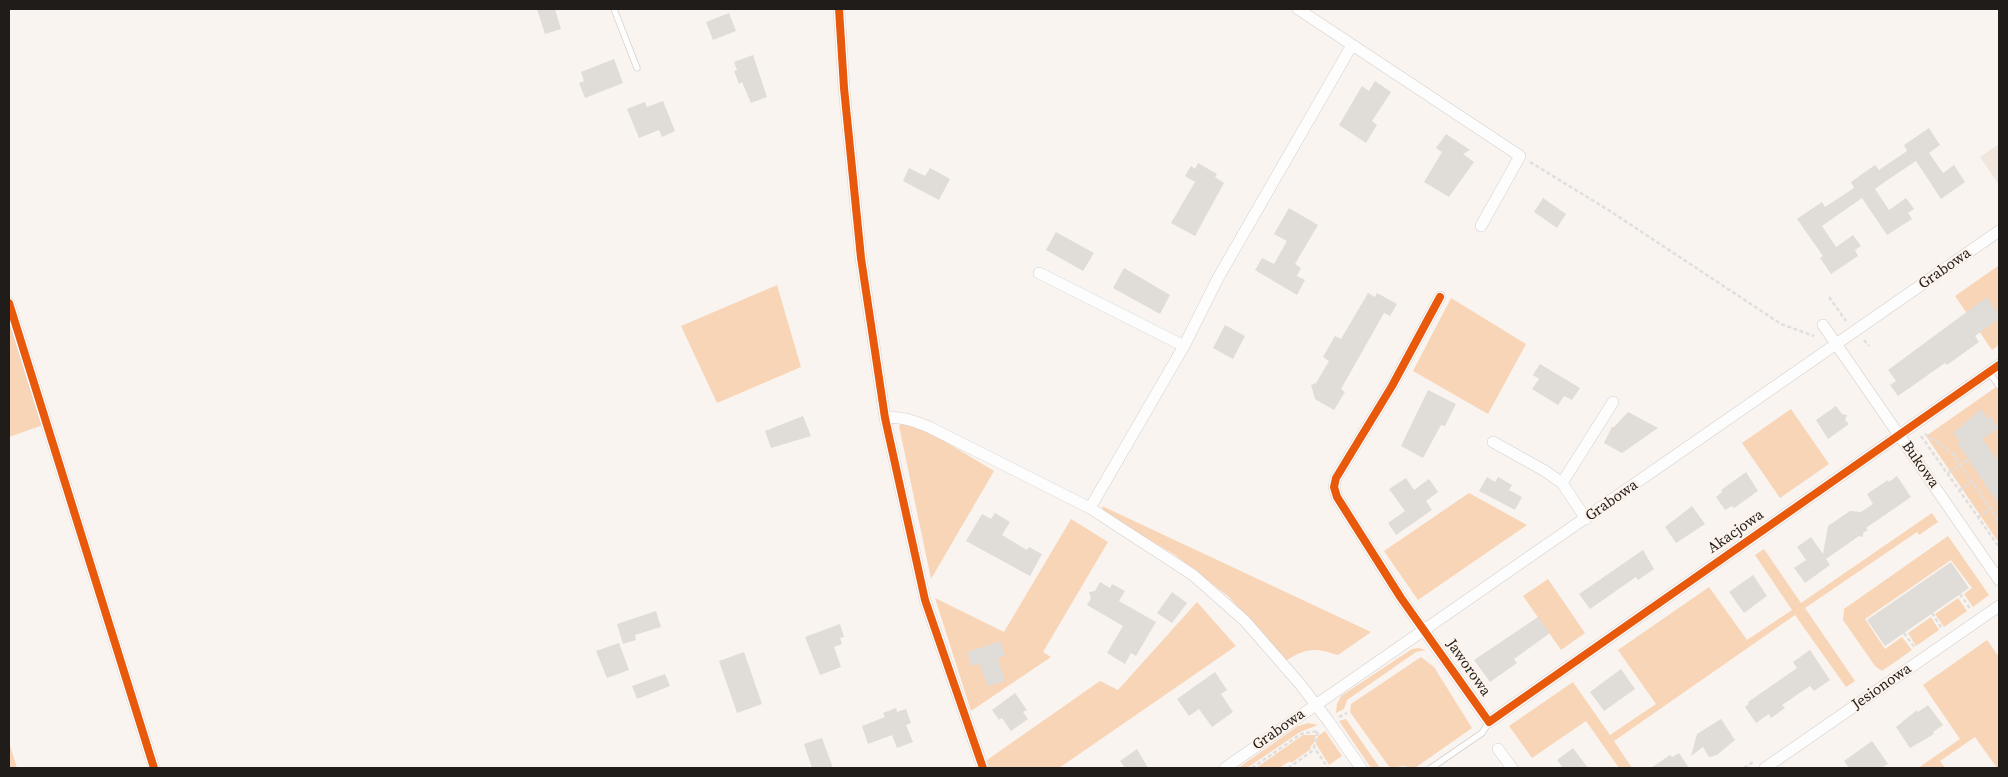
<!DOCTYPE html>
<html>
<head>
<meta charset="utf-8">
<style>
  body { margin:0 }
  #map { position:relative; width:2008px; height:777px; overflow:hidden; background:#f9f4ef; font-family:"Source Serif 4",serif }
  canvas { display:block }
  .frame { position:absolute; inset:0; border:10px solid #1f1c19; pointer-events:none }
</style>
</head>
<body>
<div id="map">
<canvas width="2008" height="777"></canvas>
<div class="frame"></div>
</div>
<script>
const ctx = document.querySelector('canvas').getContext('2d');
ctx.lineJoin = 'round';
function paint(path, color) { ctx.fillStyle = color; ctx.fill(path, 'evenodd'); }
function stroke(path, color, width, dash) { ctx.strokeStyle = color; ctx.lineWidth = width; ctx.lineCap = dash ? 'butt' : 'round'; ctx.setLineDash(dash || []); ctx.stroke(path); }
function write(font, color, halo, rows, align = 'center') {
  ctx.font = font + ' "Source Serif 4",serif'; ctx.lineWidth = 4; ctx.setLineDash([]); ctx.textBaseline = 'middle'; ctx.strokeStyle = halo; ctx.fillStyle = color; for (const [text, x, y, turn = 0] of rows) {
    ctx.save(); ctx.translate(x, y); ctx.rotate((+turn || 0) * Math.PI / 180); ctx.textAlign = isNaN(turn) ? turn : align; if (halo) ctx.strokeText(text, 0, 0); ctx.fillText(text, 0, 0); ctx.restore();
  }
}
const built = new Path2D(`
  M1999,144V185L1980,157Z`);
const green = new Path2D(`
  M1998,266L1999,345L1992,350L1955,296Z
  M777,285L801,367L717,403L681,326Z
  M1451,298L1526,344L1488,414L1413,371Z
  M9,317L43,425L9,437Z
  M1999,385V543L1926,436Z
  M1791,409L1829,464L1780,498L1742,443Z
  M903,421L931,433L994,471L931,579L899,426Z
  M1469,493L1527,525L1418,600L1384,551Z
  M1102,506L1371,632L1338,655C1314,647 1306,648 1285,661L1229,597L1175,555L1104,513Z
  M1932,513L1938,522L1919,535L1917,532L1805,608L1855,681L1846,687L1795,615L1614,741L1632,768H1619L1586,721L1532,758L1509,726L1573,682L1610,735L1656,704L1618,650L1709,587L1747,640L1792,610L1755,555L1764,549L1801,603Z
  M1071,519L1108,542L1043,652L1051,657L971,711L935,598L1004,632Z
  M1948,536L1989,595L1973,607L1964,594L1972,588L1951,560L1865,619L1885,649L1902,637L1912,650L1882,671L1875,666L1843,620L1844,609Z
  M1548,579L1585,633L1561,650L1523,596Z
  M1958,598L1967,611L1944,627L1935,614Z
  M1197,602L1236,646L1059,768H989L987,760L1100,681L1118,690Z
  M1931,617L1939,630L1916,646L1908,633Z
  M1987,640L1999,657V768H1997L1975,737L1940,761L1945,768H1918L1960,739L1923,685Z
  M1418,648L1426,650L1416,652L1347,700L1344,709L1336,713L1337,704L1341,696L1412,649Z
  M1421,657L1434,667L1472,728L1415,768L1403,766L1390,768L1350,712L1351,704Z
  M1346,719L1380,768H1371L1339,721Z
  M1308,723L1318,725L1300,732L1247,768H1238L1298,726Z
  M1325,731L1342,756L1329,765L1316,744L1318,736Z
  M1303,735H1316L1313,744L1310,747L1311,749L1291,763L1290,761L1279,768H1256Z
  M9,742L17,768H9Z`);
const building = new Path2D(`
  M537,9H555L561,29L545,34Z
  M729,13L736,31L713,40L706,22Z
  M753,55L767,97L751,103L742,82L739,84L734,71L737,70L734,62Z
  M614,59L623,83L585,98L579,83L584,81L581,72Z
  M1375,81L1391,92L1372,121L1377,125L1366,143L1339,125L1362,86L1369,91Z
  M663,101L675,131L662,137L659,130L639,138L627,109L645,102L647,107Z
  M1929,128L1940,145L1929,153L1943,173L1954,165L1965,182L1941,199L1916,161L1886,181L1875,189L1889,210L1906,198L1914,209L1908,213L1912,219L1887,235L1862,198L1822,226L1836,247L1853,235L1861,246L1855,250L1858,256L1831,274L1820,258L1823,256L1797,219L1822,202L1825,207L1854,188L1851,182L1875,165L1879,170L1907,151L1904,145Z
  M1446,134L1470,150L1463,154L1474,162L1449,197L1424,182L1442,152L1436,148Z
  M1198,163L1217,174L1215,177L1224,183L1195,236L1171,223L1195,182L1185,176L1191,166L1195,169Z
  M909,168L925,176L930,168L950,179L939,200L903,181Z
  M1543,198L1566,214L1557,228L1534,212Z
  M1289,208L1318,225L1295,264L1301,268L1297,276L1305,280L1297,295L1255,270L1262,258L1274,264L1287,241L1274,234Z
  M1056,232L1094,253L1083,271L1046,250Z
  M1124,268L1170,295L1160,314L1113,288Z
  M1368,293L1375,297L1377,293L1397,304L1390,316L1384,313L1341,389L1345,392L1334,410L1315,399L1311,385L1316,383L1329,361L1323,357L1335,336L1341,339Z
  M1987,297L1999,315V319L1975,336L1979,342L1947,365L1945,363L1898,396L1890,385L1896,381L1888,370Z
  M1225,325L1245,336L1233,359L1213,348Z
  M1540,364L1580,388L1572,400L1564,396L1558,405L1532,389L1539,379L1533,375Z
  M1428,390L1456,404L1445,426L1441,425L1423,458L1401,446Z
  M1836,406L1842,414L1847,415L1845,420L1849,424L1828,439L1816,420Z
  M1981,409L1987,418L1990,416L1999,428L1983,439L1999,462V505L1957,443L1960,442L1953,433Z
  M1628,412L1658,428L1622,453L1604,443L1612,427H1614Z
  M803,416L811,436L771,448L765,431Z
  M1746,472L1758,491L1734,508L1732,506L1725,510L1716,497L1722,492L1721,490Z
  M1897,476L1911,497L1866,528L1868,530L1863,533V537L1859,536L1826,559L1830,565L1805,583L1794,568L1806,560L1797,547L1811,537L1823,554L1828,526L1850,511L1861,512L1873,504L1867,494L1888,480L1889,482Z
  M1487,477L1495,482L1498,477L1512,485L1509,490L1522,497L1515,510L1479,491Z
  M1406,478L1414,490L1429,479L1438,492L1426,501L1432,510L1396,535L1388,523L1405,511L1389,489Z
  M1692,506L1705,524L1676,543L1665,527Z
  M995,513L1010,522L1002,535L1027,550L1029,547L1042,554L1030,576L966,541L982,514L991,519Z
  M1643,550L1654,569L1638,580L1636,577L1590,609L1579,594Z
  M1951,562L1969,588L1885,646L1867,620Z
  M1753,575L1767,596L1744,613L1729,592Z
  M1100,582L1110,588L1112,584L1125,591L1119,601L1156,622L1136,656L1131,653L1125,664L1107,653L1123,626L1087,605L1091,598L1089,592L1095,591Z
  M1172,592L1187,603L1172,623L1157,613Z
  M656,611L661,627L635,635L636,640L623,644L617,624Z
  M1538,617L1550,633L1514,659L1517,663L1490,682L1474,660Z
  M840,624L844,637L840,638L842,644L834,647L841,667L820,675L805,637Z
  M1001,641L1005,656L998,658L1005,681L988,686L979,664L971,666L967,652Z
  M619,643L629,670L607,678L596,651Z
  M1810,650L1830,680L1814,691L1810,686L1782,705L1785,708L1771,718L1769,714L1756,723L1745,707L1749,704L1748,702L1797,668L1793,662Z
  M744,652L762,704L737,713L719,661Z
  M1621,669L1635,689L1604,711L1590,692Z
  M1215,672L1227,690L1221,694L1233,712L1212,727L1199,709L1189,716L1177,699Z
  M665,674L670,686L637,699L632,686Z
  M1015,693L1027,710L1023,712L1028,719L1011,731L1002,718L999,720L992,710Z
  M1928,705L1943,725L1933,732L1934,734L1910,748L1896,727L1917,710L1918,712Z
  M896,708L897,712L906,709L911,723L906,725L913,742L897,748L892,735L868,744L862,726L885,717L883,713Z
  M1721,719L1735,740L1717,755L1709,757L1703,747L1691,756L1697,734Z
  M822,738L833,768H812L804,744Z
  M1872,741L1888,764L1881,768H1849L1844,761Z
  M1573,748L1588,768H1563L1557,760Z
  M1137,749L1148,768H1125L1120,761Z
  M1679,753L1689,768H1651L1670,755L1672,757Z`);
const path = new Path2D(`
  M1530,162L1610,211L1781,324L1814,336
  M1829,297L1846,321
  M1864,340L1869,346
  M1925,434L1953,454L1997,518L1999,527
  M1921,436L1999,547
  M1948,473L1971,458
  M1960,490L1973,481
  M1978,517L1992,508
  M1960,594L1971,610
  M1932,613L1942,629
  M1904,633L1915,648
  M1339,717L1347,713
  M1252,768L1301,734L1318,731L1314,747L1328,768
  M1283,768H1287
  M1288,768L1315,749
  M1744,768L1753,762`);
const service = new Path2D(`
  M614,9L637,68
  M1989,372L1999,386
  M1431,768L1482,733L1489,722`);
const minor = new Path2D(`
  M839,9L844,88L861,258L885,418L925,600L983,768
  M1298,9L1520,156L1481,226
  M1039,273L1184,346L1090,508
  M1440,297L1392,386L1336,478L1334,487L1337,497L1401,598L1489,722L1999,365
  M9,303L154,768
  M1823,325L1999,580
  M1184,346L1218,278L1352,45
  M885,418C902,416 914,421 929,427L1090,508L1193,575L1245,621L1300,684L1329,722L1361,768
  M1493,442L1545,471L1562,483L1586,519
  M1562,483L1613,402
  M1498,749L1512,768
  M1225,768L1999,231
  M1765,768L1999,606`);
const cycleway = new Path2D(`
  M839,9L844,88L861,258L885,418L925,600L983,768
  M1440,297L1392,386L1336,478L1334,487L1337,497L1401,598L1489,722L1999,365
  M9,303L154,768`);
const streetNames = [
  ["Grabowa",1945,269,-35],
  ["Bukowa",1920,465,55],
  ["Grabowa",1612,501,-35],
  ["Akacjowa",1736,532,-35],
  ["Jaworowa",1468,668,55],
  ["Jesionowa",1882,687,-35],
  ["Grabowa",1279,730,-35]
];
paint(built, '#f1e6dd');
paint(green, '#f9d5b7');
paint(building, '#e0dcd8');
stroke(service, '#d4d0cd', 7);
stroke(minor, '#d4d0cd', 12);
stroke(path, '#e0dfde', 2.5, [4, 2.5]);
stroke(service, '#fefdfd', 5.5);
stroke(minor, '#fefdfd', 11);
stroke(cycleway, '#e8590c', 8);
write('15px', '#1f1c19', '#fdf3eb', streetNames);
</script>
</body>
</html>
